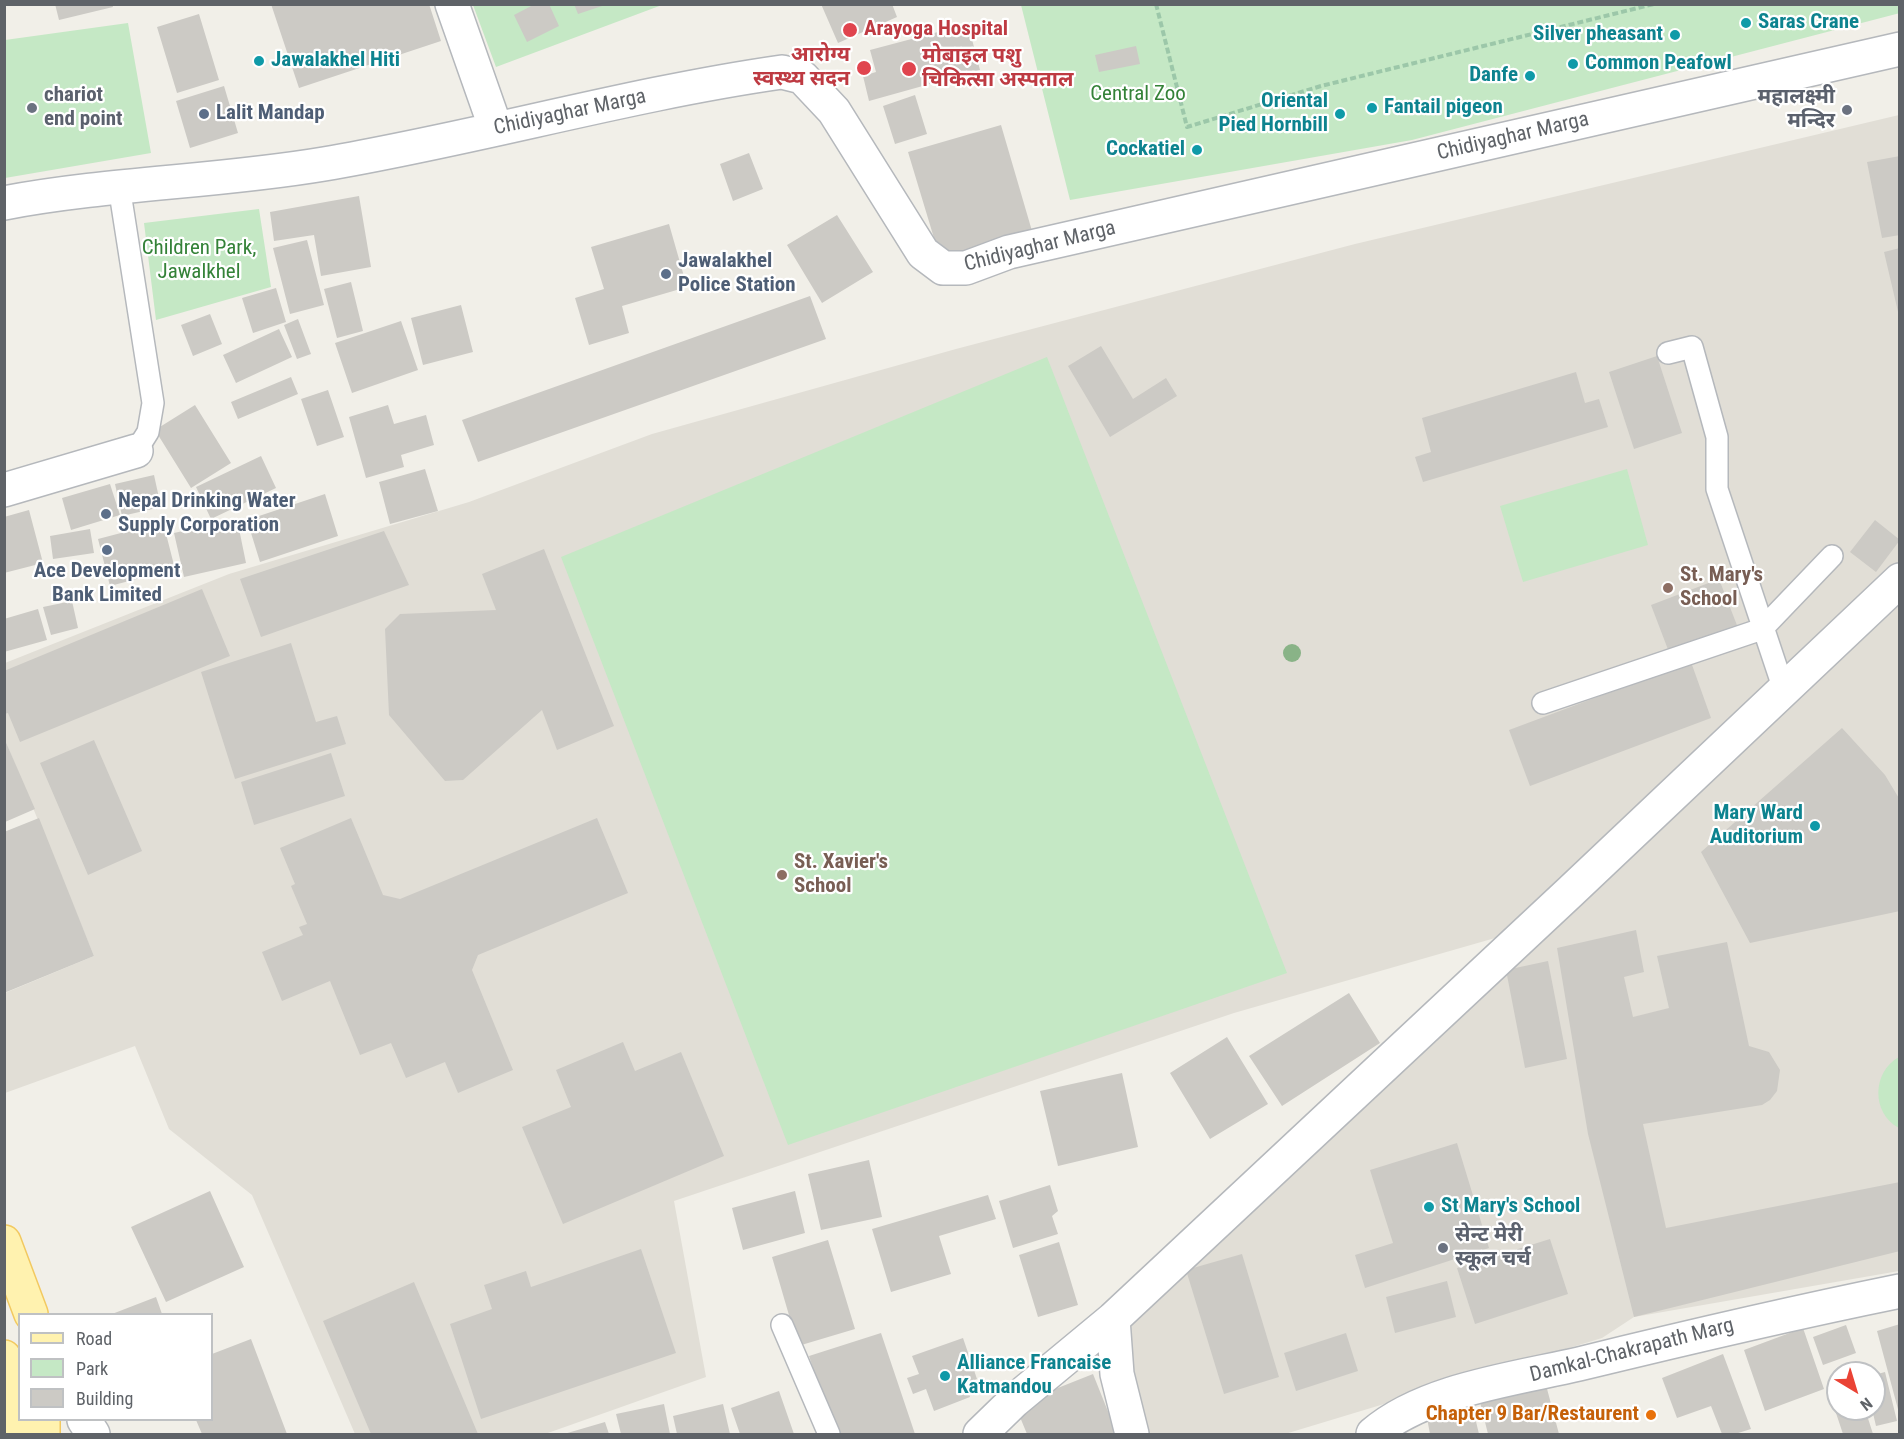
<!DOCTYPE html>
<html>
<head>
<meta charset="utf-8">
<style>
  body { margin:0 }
  #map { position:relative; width:1904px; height:1439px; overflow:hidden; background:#f1efe8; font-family:"Roboto Condensed",sans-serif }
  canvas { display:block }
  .frame { position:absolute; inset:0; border:6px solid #5f6368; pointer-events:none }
  .legend { position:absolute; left:18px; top:1313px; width:195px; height:108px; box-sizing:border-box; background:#fff; border:2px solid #bfc1c3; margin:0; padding:8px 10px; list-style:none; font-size:18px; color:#5f6368 }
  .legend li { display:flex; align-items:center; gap:12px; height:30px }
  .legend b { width:30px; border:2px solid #bfc1c3 }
  .north { position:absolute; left:1826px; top:1361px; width:60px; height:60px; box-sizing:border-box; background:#fff; border:2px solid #bfc1c3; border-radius:50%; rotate:142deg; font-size:16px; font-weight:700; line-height:24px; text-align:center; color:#5f6368 }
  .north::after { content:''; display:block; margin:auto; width:21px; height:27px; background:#ea4335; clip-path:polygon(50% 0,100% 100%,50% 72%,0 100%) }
</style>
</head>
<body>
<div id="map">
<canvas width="1904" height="1439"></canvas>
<div class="frame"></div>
<ul class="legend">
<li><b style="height:8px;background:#fff2af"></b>Road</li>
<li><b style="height:16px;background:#c5e8c5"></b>Park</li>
<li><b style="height:16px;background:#cccac5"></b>Building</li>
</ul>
<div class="north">N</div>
</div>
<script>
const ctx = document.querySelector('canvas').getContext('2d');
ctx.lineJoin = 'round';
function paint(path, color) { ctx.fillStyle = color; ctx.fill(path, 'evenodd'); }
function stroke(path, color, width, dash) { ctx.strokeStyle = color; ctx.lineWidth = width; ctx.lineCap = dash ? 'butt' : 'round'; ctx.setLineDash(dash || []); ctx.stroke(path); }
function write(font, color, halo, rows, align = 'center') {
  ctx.font = font + ' "Roboto Condensed","Noto Sans Devanagari",sans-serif'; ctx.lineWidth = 4.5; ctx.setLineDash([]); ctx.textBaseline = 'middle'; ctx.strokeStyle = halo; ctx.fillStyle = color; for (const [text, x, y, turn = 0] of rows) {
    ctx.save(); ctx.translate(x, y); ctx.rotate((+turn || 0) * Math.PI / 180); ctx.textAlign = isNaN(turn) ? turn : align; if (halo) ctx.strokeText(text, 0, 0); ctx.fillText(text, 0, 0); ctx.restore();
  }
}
const education = new Path2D(`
  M1899,115V1271L1634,1317L1602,1338L1285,1434H1125L1128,1317L1516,932L1234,1013L674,1201L706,1377L545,1434H355L252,1195L169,1129L135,1046L5,1093V993L94,956L5,740V663L229,574L469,502L652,434L956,349L1355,244Z`);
const green = new Path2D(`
  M1899,4L1900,13L1412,140L1070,200L1021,5Z
  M473,5H662L496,67Z
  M128,23L151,153L5,178V40Z
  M259,209L271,287L156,320L144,223Z
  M1047,357L1287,973L788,1145L561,557Z
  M1627,469L1648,545L1523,582L1500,506Z
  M1899,1057V1128C1871,1113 1872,1072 1899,1057Z`);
const building = new Path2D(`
  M55,4H112L113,7L59,20Z
  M271,4H429L441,41L299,88Z
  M535,4H549L559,26L527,42L514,15Z
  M574,4H605V5L578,14Z
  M821,4H892L897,17L838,43Z
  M199,14L219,80L177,93L157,27Z
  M968,24L980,70L869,101L863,76L876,72L870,50Z
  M1136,46L1140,64L1099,72L1095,55Z
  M224,86L238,133L190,148L176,101Z
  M915,95L927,134L895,144L883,106Z
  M1001,125L1032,231L940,258L908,152Z
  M749,153L763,189L733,201L720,164Z
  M1900,156V235L1882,238L1867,162Z
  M359,196L371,267L321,276L314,235L274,241L270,212Z
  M837,215L873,272L822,303L787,245Z
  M669,224L687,287L622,306L629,333L589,345L575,298L604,289L591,247Z
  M307,240L324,305L290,314L273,248Z
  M1900,248V316H1899L1884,252Z
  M351,282L363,331L337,338L324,289Z
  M276,288L286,322L253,333L242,298Z
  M810,296L826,339L478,462L462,420Z
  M461,305L473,352L423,365L411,318Z
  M210,314L222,344L193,356L181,325Z
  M298,319L311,354L297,359L284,325Z
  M401,321L418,370L352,393L335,343Z
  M279,329L292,357L236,383L223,355Z
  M1101,346L1133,399L1166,378L1177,396L1110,437L1068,366Z
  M1657,356L1682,433L1634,449L1609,372Z
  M1576,372L1585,403L1599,399L1608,427L1423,482L1415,457L1431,452L1422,418Z
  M291,377L298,394L238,419L231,402Z
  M328,390L344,437L317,446L301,399Z
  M195,405L231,463L191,488L155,430Z
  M388,405L394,424L426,415L434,445L401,455L404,467L366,478L349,417Z
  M261,456L276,488L211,519L196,487Z
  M425,469L438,511L390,524L379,482Z
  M154,475L161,507L122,516L115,484Z
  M110,484L120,515L71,530L62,498Z
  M325,494L338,536L260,562L247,520Z
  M29,510L43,563L4,573V517Z
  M237,519L246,563L184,577L174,533Z
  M1875,520L1900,540L1876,572L1850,552Z
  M163,522L175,569L110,586L98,539Z
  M90,529L94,553L53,559L50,536Z
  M384,531L409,585L261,637L240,579Z
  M544,549L614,726L557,750L542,710L463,780L445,781L389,715L385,629L400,614L496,610L482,574Z
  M1719,579L1740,633L1672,660L1651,605Z
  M202,589L230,656L20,742L8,713L4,714V671Z
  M72,601L78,628L51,635L43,607Z
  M38,609L47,640L4,652V619Z
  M291,643L316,722L337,716L346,744L235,779L201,672Z
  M1691,662L1711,718L1530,786L1509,730Z
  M1842,728L1885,775L1900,800V911L1750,943L1701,852Z
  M5,740L35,809L5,822Z
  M94,740L142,851L88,875L40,763Z
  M331,753L345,796L254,825L241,782Z
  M39,818L94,956L4,993V832Z
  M351,818L383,895L400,899L597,818L628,893L478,955L472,970L513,1070L458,1093L445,1062L406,1078L391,1043L360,1055L330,981L282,1001L262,952L303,935L299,927L307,924L291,886L295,884L280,848Z
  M1636,930L1644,972L1624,977L1633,1017L1669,1008L1657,956L1727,942L1749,1046L1769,1052L1780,1070L1777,1091L1770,1100L1762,1105L1643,1124L1666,1228L1900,1182V1251L1634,1317L1588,1134L1557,948Z
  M1548,961L1567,1059L1525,1068L1506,970Z
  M1349,993L1380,1043L1282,1106L1249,1056Z
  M1227,1037L1268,1104L1210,1139L1170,1073Z
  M623,1042L635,1071L681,1052L724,1156L563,1224L522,1127L571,1107L556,1070Z
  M1122,1073L1138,1147L1058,1166L1040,1091Z
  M1457,1143L1489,1248L1365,1288L1355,1255L1393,1243L1370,1170Z
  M869,1160L882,1217L821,1230L808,1174Z
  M1050,1185L1058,1211L1052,1216L1058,1234L1013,1248L999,1201Z
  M210,1191L244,1267L166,1302L131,1227Z
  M795,1191L805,1233L743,1250L732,1208Z
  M988,1195L996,1219L939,1236L951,1274L891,1292L872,1229Z
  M1550,1239L1568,1294L1475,1324L1457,1268Z
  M828,1240L855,1329L798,1346L772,1257Z
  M1059,1242L1078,1305L1038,1317L1019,1255Z
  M641,1249L676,1353L481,1419L450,1324L492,1309L484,1285L526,1271L531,1287Z
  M1242,1254L1279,1377L1224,1394L1186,1270Z
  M1447,1281L1456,1317L1395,1333L1386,1297Z
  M414,1282L478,1434H371L323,1321Z
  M156,1297L162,1314H112Z
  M1900,1324V1413H1899L1877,1331Z
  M1846,1325L1856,1353L1823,1365L1813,1337Z
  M1803,1328L1824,1389L1765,1411L1744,1350Z
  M881,1333L915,1434H835L809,1356Z
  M1346,1333L1358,1371L1296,1391L1284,1353Z
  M963,1338L977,1379L966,1383L970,1397L934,1411L926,1389L913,1394L907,1378L919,1374L912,1356Z
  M251,1339L287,1434H202L196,1420H212V1354Z
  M1723,1354L1751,1429L1735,1434H1722L1711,1406L1677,1418L1662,1378Z
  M1885,1372L1897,1421L1876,1426L1872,1409L1874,1375Z
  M1093,1374L1117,1434H1027L1015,1405Z
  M1838,1382V1409H1865L1873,1434H1843L1827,1386Z
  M1546,1385L1559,1434H1488L1480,1402Z
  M779,1391L794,1434H740L731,1408Z
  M664,1404L670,1434H621L616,1414Z
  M723,1404L730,1434H677L673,1416Z
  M1472,1405L1479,1434H1430L1427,1418Z
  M605,1422L609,1434H564Z`);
const path = new Path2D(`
  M1156,4L1187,127L1321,86L1654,4`);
const service = new Path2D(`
  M119,186L153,403L148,432L136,451
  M1668,353L1692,347L1717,437V489L1784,690
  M1543,703L1762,629L1832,556
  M782,1325L829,1434`);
const pedestrian = new Path2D(`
  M4,490L136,451`);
const minor = new Path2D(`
  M452,4L496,129
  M4,203C110,183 218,182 324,164C478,138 628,94 782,72L802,77L834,111L923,253L943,268H966L1009,252L1900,49
  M1113,1319L1117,1374L1132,1434
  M84,1420L93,1434
  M980,1434L1014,1401L1113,1319L1570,892L1900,580
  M1373,1434C1424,1390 1514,1379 1579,1364C1685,1338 1792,1313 1900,1291`);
const primary = new Path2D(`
  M4,1242L31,1314
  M4,1357L10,1398L11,1434
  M43,1434V1420`);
const trees = [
  [1292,653]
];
const markers = [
  [1746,23,6,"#0f9aa8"],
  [850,30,8,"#e0444e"],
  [1675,35,6,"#0f9aa8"],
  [259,61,6,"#0f9aa8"],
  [1573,64,6,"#0f9aa8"],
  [864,68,8,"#e0444e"],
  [909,69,8,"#e0444e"],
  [1530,76,6,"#0f9aa8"],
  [32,108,6,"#6b7280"],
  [1372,108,6,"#0f9aa8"],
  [1847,110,6,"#6b7280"],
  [204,114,6,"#5c6f8a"],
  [1340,114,6,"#0f9aa8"],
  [1197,150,6,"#0f9aa8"],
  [666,274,6,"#5c6f8a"],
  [106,514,6,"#5c6f8a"],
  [107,550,6,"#5c6f8a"],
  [1668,588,6,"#8d6e63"],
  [1815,826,6,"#0f9aa8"],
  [782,875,6,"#8d6e63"],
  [1429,1207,6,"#0f9aa8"],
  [1443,1248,6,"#6b7280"],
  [945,1376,6,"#0f9aa8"],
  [1651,1415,6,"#e8710a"]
];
const cultureNames = [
  ["Saras Crane",1758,23],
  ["Silver pheasant",1663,35,"right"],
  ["Jawalakhel Hiti",271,61],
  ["Common Peafowl",1585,64],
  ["Danfe",1518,76,"right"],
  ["Oriental",1328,102,"right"],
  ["Pied Hornbill",1328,126,"right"],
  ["Fantail pigeon",1384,108],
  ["Cockatiel",1185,150,"right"],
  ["Mary Ward",1803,814,"right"],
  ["Auditorium",1803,838,"right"],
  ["St Mary's School",1441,1207],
  ["Alliance Francaise",957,1364],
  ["Katmandou",957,1388]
];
const healthNames = [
  ["Arayoga Hospital",864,30],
  ["आरोग्य",850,56,"right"],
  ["स्वस्थ्य सदन",850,80,"right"],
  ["मोबाइल पशु",922,57],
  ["चिकित्सा अस्पताल",922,81]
];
const parkNames = [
  ["Central Zoo",1138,95],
  ["Children Park,",199,249],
  ["Jawalkhel",199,273]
];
const worshipNames = [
  ["chariot",44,96],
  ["end point",44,120],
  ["महालक्ष्मी",1835,98,"right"],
  ["मन्दिर",1835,122,"right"],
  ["सेन्ट मेरी",1455,1236],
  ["स्कूल चर्च",1455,1260]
];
const streetNames = [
  ["Chidiyaghar Marga",570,113,-12],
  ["Chidiyaghar Marga",1513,137,-13],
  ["Chidiyaghar Marga",1040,247,-14],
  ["Damkal-Chakrapath Marg",1632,1351,-14]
];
const serviceNames = [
  ["Lalit Mandap",216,114],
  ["Jawalakhel",678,262],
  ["Police Station",678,286],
  ["Nepal Drinking Water",118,502],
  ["Supply Corporation",118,526],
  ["Ace Development",107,572,"center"],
  ["Bank Limited",107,596,"center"]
];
const educationNames = [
  ["St. Mary's",1680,576],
  ["School",1680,600],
  ["St. Xavier's",794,863],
  ["School",794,887]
];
const foodNames = [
  ["Chapter 9 Bar/Restaurent",1639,1415]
];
paint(education, '#e1ded6');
paint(green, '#c5e8c5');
paint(building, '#cccac5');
stroke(service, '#b5b8bc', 24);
stroke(pedestrian, '#b5b8bc', 36);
stroke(minor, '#b5b8bc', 36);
stroke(primary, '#f2c960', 36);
stroke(path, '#9cc7a9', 4, [6, 3]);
stroke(service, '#fff', 21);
stroke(pedestrian, '#fff', 33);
stroke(minor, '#fff', 33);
stroke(primary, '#fff2af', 33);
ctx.fillStyle = '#89b387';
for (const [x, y] of trees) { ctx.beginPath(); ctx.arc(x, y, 9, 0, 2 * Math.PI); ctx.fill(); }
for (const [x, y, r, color] of markers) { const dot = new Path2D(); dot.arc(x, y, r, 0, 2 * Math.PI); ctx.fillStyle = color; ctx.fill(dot); stroke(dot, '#fff', 2); }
write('bold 21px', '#0d838f', '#fff', cultureNames, 'left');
write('bold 21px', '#be3a42', '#fff', healthNames, 'left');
write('21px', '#348238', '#fff', parkNames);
write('bold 21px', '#5b616d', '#fff', worshipNames, 'left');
write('21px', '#5f6368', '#fff', streetNames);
write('bold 21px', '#4e5e75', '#fff', serviceNames, 'left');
write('bold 21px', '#785e54', '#fff', educationNames, 'left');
write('bold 21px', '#c56008', '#fff', foodNames, 'right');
</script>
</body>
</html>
